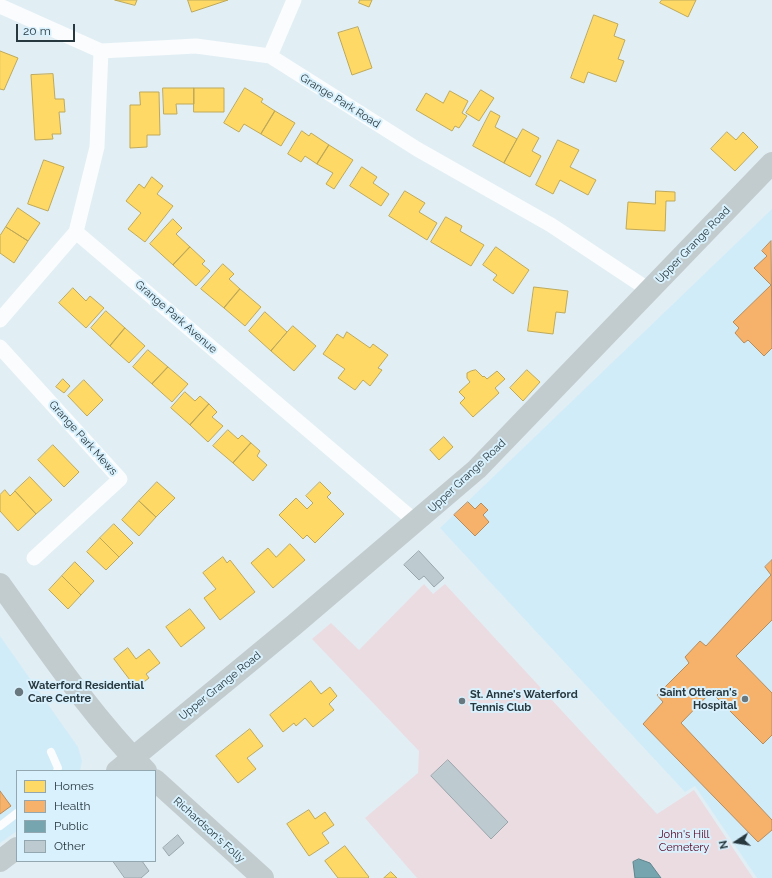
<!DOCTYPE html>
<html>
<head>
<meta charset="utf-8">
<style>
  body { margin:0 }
  #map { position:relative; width:772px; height:878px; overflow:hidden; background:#e1eef4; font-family:Raleway,sans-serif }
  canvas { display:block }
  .legend { position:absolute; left:16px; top:770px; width:140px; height:92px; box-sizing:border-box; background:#d9f1fc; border:1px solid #92a7b0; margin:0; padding:5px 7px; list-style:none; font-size:12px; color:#27383f }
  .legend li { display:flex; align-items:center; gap:8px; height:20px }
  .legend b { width:20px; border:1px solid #92a7b0 }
  .north { position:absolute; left:716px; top:822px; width:40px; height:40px; -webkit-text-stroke:3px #d9f1fc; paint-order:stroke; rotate:258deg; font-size:11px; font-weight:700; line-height:16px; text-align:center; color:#27383f }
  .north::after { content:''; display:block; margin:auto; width:14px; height:18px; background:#27383f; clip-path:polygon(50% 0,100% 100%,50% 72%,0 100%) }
  .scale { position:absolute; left:16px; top:24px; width:59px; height:18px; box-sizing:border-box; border:2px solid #27383f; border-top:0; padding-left:5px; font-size:12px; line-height:14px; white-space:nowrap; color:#27383f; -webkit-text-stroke:3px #d9f1fc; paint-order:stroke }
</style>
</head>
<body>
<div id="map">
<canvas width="772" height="878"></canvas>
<ul class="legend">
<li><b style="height:11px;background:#ffd966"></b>Homes</li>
<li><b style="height:11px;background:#f6b26b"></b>Health</li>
<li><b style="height:11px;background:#76a5af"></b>Public</li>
<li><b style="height:11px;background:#bdcbd1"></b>Other</li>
</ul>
<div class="north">N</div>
<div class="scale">20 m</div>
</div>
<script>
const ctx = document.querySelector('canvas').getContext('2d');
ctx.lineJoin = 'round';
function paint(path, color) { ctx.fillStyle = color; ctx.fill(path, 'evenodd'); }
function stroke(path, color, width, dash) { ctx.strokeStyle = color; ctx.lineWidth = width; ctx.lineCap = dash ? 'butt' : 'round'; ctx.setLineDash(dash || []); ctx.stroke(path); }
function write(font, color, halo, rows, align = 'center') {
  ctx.font = font + ' Raleway,sans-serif'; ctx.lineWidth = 4; ctx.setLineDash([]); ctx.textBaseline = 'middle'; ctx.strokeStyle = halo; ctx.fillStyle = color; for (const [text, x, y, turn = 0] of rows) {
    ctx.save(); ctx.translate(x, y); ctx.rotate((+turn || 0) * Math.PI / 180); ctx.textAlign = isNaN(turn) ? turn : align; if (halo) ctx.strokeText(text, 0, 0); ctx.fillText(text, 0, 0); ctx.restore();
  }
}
const built = new Path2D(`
  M772,209V878H757L695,786L685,792L440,528Z
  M0,636L78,747L82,761L80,771H17V831L0,843Z`);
const green = new Path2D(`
  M424,584L433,594L445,584L657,814L694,790L753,878H417L365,818L418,773L419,751L312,639L331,623L359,650Z`);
const homes = new Path2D(`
  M115,0H137L135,5Z
  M188,0H228L192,12Z
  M360,0H372L369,7L359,3Z
  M662,0H696L688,17L660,3Z
  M594,15L618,24L614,36L625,40L618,59L624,61L616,82L588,72L584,83L571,78Z
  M358,27L372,68L352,75L338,33Z
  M0,51L18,58L4,90L0,89Z
  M53,74L55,99H64L65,112H59L61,134H52L53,139L35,140L31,75Z
  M163,88H194V104H176L177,114H164Z
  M194,88H224V112H194Z
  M245,88L263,99L261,102L275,111L261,134L244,124L239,132L224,123Z
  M481,90L494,98L479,121L466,113Z
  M450,91L468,101L462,113L467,116L459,128L455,126L452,131L416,110L426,93L443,103Z
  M140,92H159L160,135H147V147L130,148V105H140Z
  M275,111L295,123L281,146L261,134Z
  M491,111L500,116L495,127L517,139L504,163L473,146Z
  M523,129L539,138L532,151L541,156L530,177L504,163Z
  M302,131L309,136L311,133L329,145L317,164L305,156L301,162L288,154Z
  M727,132L736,140L743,132L758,147L735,171L711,149Z
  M558,140L579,150L570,167L596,180L588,195L560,180L553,194L536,185Z
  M329,145L353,160L334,189L326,184L333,173L317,164Z
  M44,160L64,167L48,211L28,204Z
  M362,167L377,177L373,183L389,194L381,206L350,186Z
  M152,177L163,186L157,194L173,206L145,242L128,229L141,213L126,201L139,184L144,188Z
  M405,191L425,203L419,212L437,223L427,240L389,216Z
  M656,191L675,192V201H666L665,231L626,229L628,202L655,204Z
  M18,208L40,223L28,241L6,227Z
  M446,217L462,226L460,231L484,245L471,266L431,242Z
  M173,219L182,228L176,234L190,247L173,265L150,244Z
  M6,227L28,241L14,263L0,253V236Z
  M190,247L205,261L202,264L210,271L196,286L173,265Z
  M496,247L529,270L513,294L493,280L497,275L483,265Z
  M223,264L234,274L229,279L240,289L224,308L201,289Z
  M534,287L568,291L565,313L556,312L553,334L528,331Z
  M73,288L86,301L90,296L104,308L86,328L59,303Z
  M240,289L261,307L245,326L224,308Z
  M106,311L125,328L110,346L91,328Z
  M265,312L287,332L271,351L249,331Z
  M293,326L316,346L294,371L271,351Z
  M125,328L145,346L129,363L110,346Z
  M347,332L370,348L373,344L388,355L378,368L382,370L370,386L363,380L355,390L338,378L345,369L323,354L337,334L343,338Z
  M148,350L168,367L152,384L133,367Z
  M168,367L188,384L172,402L152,384Z
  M476,370L483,377L484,376L487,379L497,371L505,379L495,388L499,393L473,417L460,403L465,398L459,392L470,382L467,378V373L471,371Z
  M527,370L540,382L523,401L510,388Z
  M63,379L70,386L64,393L56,387Z
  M84,380L103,400L87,416L68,396Z
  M185,392L195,401L200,396L209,404L190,425L171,408Z
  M209,404L217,412L212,417L223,426L208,442L190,425Z
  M228,430L238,439L242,435L251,443L233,463L213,446Z
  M444,437L453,447L439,460L430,450Z
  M251,443L260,451L257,456L267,465L253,481L233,463Z
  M53,445L79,472L64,487L38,460Z
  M30,477L52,500L36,514L15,491Z
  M157,482L175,498L156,517L139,501Z
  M320,482L331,493L327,497L344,514L315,543L307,535L303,539L279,515L296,498L307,509L313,503L306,496Z
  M5,490L10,496L15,491L36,514L18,531L0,511V495Z
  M139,501L156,517L139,536L122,520Z
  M114,524L133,543L119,557L100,538Z
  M100,538L119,557L106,570L87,552Z
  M290,544L305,560L273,588L251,563L268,548L276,557Z
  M223,557L227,563L230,560L255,592L220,620L204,598L216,589L203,573Z
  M75,562L94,581L81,595L62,576Z
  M62,576L81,595L68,609L49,590Z
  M190,609L205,628L181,647L166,627Z
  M128,648L136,659L149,649L160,663L146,674L149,678L136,688L114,659Z
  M311,681L321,694L330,687L337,696L329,704L334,710L313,727L305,718L296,726L294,723L283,732L270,715Z
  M250,729L263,746L247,758L256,769L238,783L216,756Z
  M309,810L315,819L325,812L334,825L322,833L329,843L309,856L287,824Z
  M345,846L369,877L368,878H338L325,861Z
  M391,872L397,878H384Z`);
const health = new Path2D(`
  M771,241L772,348L764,356L748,340L744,343L735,333L739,328L733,322L771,285L754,268L767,256L762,251Z
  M468,502L475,509L481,503L488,510L483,515L489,522L475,536L454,515Z
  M772,560V620L736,656L772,693V735L763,744L711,692L681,723L772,820V830L758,842L643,724L663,702L657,695L689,663L685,657L700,641L706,646L771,575L765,567Z
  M0,791L11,806L0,814Z`);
const public = new Path2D(`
  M639,859L650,863L661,878H635L633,862Z`);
const building = new Path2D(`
  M419,551L444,578L434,587L424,576L419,580L404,565Z
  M448,760L508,822L491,839L431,776Z
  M178,835L184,843L169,856L163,848Z
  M113,861H142L149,871L141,878H125Z`);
const lane = new Path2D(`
  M51,752L58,768L57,771
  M0,826L17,813`);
const street = new Path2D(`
  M0,6L101,51L196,46L270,56L417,149L551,225L649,290
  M101,51L97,147L76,232L416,522
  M270,56L294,0
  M0,320L76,232
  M0,347L120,479L34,558`);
const secondary = new Path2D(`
  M0,584C46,648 90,714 146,771
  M117,771L294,625L477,469L772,163
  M155,780L263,878
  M0,861L17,848`);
const markers = [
  [19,692,5,"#68787e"],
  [745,699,4,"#68787e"],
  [462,701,4,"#68787e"]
];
const streetNames = [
  ["Grange Park Road",340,101,32],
  ["Upper Grange Road",693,245,-46],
  ["Grange Park Avenue",176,317,41],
  ["Grange Park Mews",83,438,48],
  ["Upper Grange Road",467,476,-43],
  ["Upper Grange Road",220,686,-39],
  ["Richardson's Folly",209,830,42]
];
const poiNames = [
  ["Waterford Residential",28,686],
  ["Care Centre",28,699],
  ["Saint Otteran's",737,693,"right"],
  ["Hospital",737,706,"right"],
  ["St. Anne's Waterford",470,695],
  ["Tennis Club",470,708]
];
const parkNames = [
  ["John's Hill",684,835],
  ["Cemetery",684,848]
];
paint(built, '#d1ecf9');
paint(green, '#ebdce2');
paint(homes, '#ffd966');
stroke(homes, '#bea95a', 1);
paint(health, '#f6b26b');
stroke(health, '#b88d5e', 1);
paint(public, '#76a5af');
stroke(public, '#5e848d', 1);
paint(building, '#bdcbd1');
stroke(building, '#9aa6ac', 1);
stroke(lane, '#fafcfd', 8);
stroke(street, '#fafcfd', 15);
stroke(secondary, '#c2cccf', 22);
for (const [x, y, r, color] of markers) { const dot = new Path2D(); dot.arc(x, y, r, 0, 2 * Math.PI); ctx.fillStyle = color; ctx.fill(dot); stroke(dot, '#d9f1fc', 1.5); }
write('11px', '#27383f', '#d9f1fc', streetNames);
write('bold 11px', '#27383f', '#d9f1fc', poiNames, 'left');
write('11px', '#580223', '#d9f1fc', parkNames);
</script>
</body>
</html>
